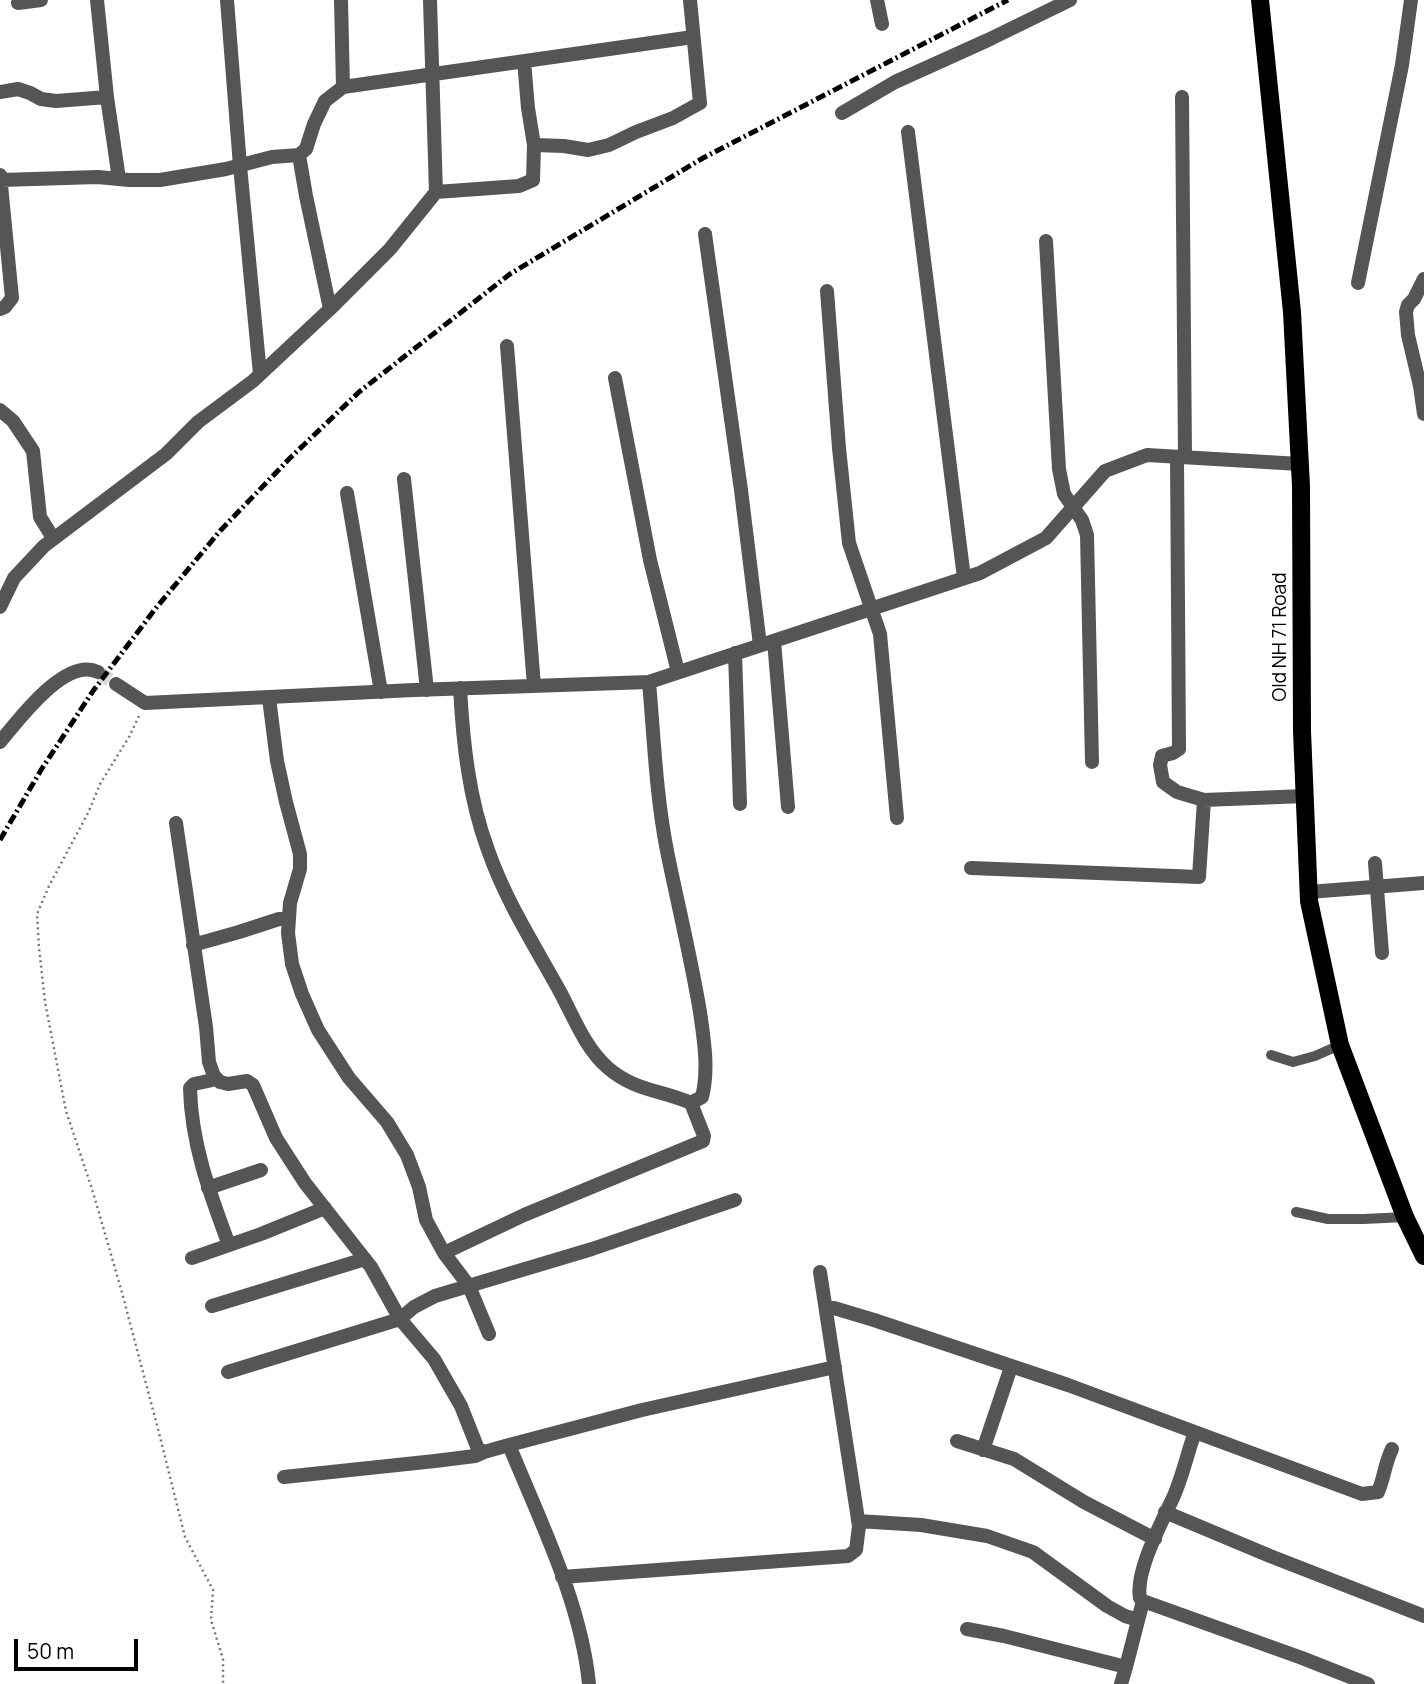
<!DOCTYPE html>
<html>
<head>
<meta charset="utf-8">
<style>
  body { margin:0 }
  #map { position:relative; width:1424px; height:1684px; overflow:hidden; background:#fff; font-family:Manrope,sans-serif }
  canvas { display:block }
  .scale { position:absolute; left:14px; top:1639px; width:124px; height:32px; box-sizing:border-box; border:4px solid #000; border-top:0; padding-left:9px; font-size:21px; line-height:24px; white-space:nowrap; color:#000; -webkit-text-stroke:5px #fff; paint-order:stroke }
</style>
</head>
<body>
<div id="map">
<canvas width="1424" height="1684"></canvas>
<div class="scale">50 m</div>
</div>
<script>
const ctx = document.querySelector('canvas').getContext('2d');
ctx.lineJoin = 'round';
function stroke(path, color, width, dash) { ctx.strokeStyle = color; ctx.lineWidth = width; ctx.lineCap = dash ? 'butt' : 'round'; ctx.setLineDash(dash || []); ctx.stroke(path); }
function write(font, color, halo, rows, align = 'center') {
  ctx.font = font + ' Manrope,sans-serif'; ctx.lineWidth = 5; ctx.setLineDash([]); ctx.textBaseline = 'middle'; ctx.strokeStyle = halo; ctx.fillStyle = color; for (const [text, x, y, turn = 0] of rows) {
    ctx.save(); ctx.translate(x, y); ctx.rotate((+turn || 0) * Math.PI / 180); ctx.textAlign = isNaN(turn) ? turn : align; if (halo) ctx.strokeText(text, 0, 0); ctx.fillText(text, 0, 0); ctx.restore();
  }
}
const streetTunnel = new Path2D(`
  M98,672L116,684`);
const path = new Path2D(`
  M139,716L129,737L100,784L89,811L49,886L37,914L39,948L45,1002L66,1111L92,1189L121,1289L158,1429L185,1537L213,1590L211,1620L223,1659V1684`);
const lane = new Path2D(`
  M1271,1055L1293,1062L1315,1056L1340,1045
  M1296,1212L1328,1219H1364L1405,1217`);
const street = new Path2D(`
  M97,0L107,97L119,179
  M227,0L240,166L260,374
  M341,0L343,87
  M877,0L882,24
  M18,3L41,0
  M0,92L18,89L30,93L41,99L56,101L107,97
  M1182,97L1185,457
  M842,113L895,82L988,40L1070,0
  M908,132L964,578
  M534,145L564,146L588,150L609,145L636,132L673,118L700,103L690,0
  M299,155L306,196L330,309
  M0,175L12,298L5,307L0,309
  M1,180L98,177L129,180H160L226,169L272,157L299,155L306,149L314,124L325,101L343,87L693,37
  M436,192L519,186L533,180L534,145L528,108L524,61
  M705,234L741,490L760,645
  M1046,241L1059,469L1064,494L1082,520L1087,535L1092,762
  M1424,279L1414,299L1408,305L1406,312L1408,335L1420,386L1424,414
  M1358,283L1402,65L1411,0
  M827,291L839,448L849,543L880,634L897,818
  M507,346L534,686
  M615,378L650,560L678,672
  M0,410L13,421L33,451L40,517L53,538
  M1177,457L1179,749L1173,753L1162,756L1160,765L1163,782L1177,792L1204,800L1305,796
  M404,479L427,690
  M347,493L381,692
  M0,607L14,578L44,546L166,454L198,422L253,381L330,309L390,249L436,192L430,0
  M774,641L788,807
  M735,653L740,804
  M649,682C654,738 656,795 667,851C678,905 691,958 700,1012C704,1040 709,1069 702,1097L691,1103
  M116,684L145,703L414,690L649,682L980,573L1046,538L1105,471L1147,455L1300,464
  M269,698L277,761L286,802L300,854V869L290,903L288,933L292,964L302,994L318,1030L349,1078L387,1122L407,1155L419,1187L426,1220L444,1253L469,1286L489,1334
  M0,742C18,721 65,656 98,672
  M176,823L206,1027L209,1062L214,1076L220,1082L228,1084L247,1081L253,1085L276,1138L305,1183L371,1267L400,1319L434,1359L461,1406L478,1449L484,1452L509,1445
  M1375,863L1382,953
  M971,868L1199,877L1204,800
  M1309,892L1424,883
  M193,945L239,932L279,919H289
  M217,1079L194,1084L190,1088C191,1143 210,1194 229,1245
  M208,1188L261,1170
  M444,1253L524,1215L703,1141L704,1136L691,1103C661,1090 635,1091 608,1068C584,1047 573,1015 558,988C533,943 505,899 488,850C469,799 463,743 460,688
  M192,1258L261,1234L325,1208
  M212,1306L365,1259
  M826,1308H834L874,1320L1068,1385L1362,1494L1378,1492C1384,1478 1385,1463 1392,1449
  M228,1372L400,1319L414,1307L435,1296L592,1249L735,1200
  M957,1441L1014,1459L1084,1502L1155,1539
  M983,1450L1011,1367
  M284,1477L435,1461L475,1456L484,1452
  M1165,1512L1270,1556L1424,1616
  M858,1521L921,1525L987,1536L1033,1552L1107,1606L1125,1616L1138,1620
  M562,1577L848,1556L856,1550L859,1526L820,1272
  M1143,1601L1140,1598C1135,1572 1161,1524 1172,1500C1182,1479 1187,1454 1195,1432
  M967,1629L1004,1636L1126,1667L1121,1684
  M1126,1667L1143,1601L1302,1658L1368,1684
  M589,1684C581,1602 540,1521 509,1445L642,1410L835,1367`);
const primary = new Path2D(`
  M1260,0L1292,312L1301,486L1302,731L1309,901L1340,1045L1405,1217L1424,1256`);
const rail = new Path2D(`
  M0,840L41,770L93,691L156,608L220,531L289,459L359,392L510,274L703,158L1008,0`);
const streetNames = [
  ["Old NH 71 Road",1281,637,-90]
];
stroke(streetTunnel, '#d9d9d9', 14, [14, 7]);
stroke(path, '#777', 2.5, [2, 3.5]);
stroke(lane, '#555', 10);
stroke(street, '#555', 14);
stroke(primary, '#000', 18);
stroke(rail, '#000', 5, [10, 3.5, 2, 3.5]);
write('19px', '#000', '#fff', streetNames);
</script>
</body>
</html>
